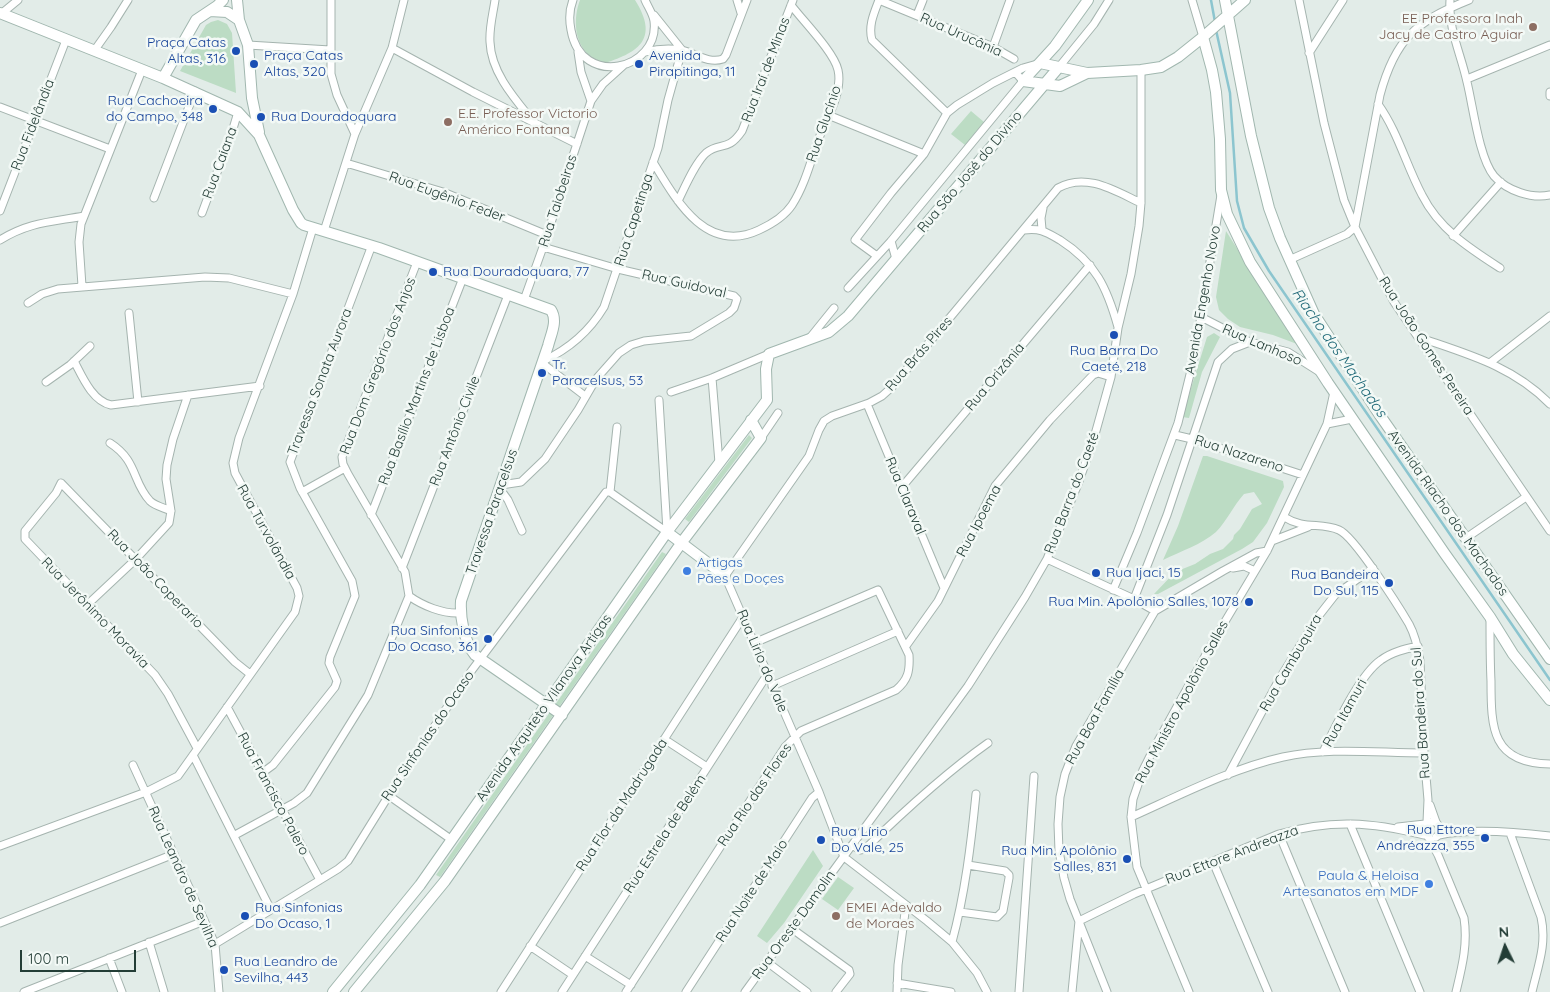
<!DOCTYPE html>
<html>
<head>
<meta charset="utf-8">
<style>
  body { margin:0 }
  #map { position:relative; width:1550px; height:992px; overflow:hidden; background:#e2ece8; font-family:Quicksand,sans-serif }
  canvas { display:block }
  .north { position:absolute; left:1480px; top:922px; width:50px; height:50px; -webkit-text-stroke:4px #f3f9f6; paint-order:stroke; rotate:356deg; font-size:14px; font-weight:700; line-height:20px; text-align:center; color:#233d36 }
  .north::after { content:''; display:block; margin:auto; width:18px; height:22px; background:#233d36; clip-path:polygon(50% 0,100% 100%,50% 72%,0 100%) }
  .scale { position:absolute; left:20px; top:950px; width:116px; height:22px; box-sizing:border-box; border:2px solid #233d36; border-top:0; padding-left:6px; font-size:15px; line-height:18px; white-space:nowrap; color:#233d36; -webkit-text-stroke:4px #f3f9f6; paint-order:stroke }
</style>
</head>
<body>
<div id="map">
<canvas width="1550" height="992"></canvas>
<div class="north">N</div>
<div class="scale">100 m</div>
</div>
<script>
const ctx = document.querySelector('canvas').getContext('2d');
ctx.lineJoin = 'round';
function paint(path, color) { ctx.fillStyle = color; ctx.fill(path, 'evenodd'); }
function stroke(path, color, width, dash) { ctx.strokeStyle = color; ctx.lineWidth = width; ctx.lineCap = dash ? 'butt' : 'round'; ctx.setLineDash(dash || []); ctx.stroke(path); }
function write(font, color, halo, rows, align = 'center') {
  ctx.font = font + ' Quicksand,sans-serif'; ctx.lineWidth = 5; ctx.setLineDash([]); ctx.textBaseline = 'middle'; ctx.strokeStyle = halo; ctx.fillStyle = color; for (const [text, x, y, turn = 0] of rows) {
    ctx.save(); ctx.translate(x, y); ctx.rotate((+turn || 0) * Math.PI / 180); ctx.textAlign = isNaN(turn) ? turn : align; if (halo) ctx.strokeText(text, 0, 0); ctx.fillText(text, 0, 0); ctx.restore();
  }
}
const green = new Path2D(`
  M580,0H635C659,38 640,52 605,63C600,61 594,59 590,56C574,43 573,18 580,0Z
  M218,20L227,24L232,33L236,93L180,71L206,25L211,22Z
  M971,111L984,122L965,145L951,134Z
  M1226,231L1297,344L1273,335L1240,327L1228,319L1219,310L1216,297Z
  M1214,333L1220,337L1202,372L1189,418L1182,417L1207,337Z
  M749,435L752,438L689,522L685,519Z
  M1203,456H1207L1283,481L1284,487L1267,523L1253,542L1242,549L1158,594H1154L1175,572L1195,564L1210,554L1223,549L1233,539L1234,535L1240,529L1252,509L1262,504L1254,492L1244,494C1233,506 1227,521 1216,532C1201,545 1181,551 1163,560L1178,526Z
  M662,552L666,554L440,877L436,875Z
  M813,850L823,866L784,923L767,943L757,936Z
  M838,877L854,888L838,910L822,899Z`);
const stream = new Path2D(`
  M1211,0L1215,22
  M1216,30L1230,93L1237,201L1244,228L1269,271L1550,680`);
const street = new Path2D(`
  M331,0V74L337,95L355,134
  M495,0C493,14 489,28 490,42C491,72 514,98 532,120
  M573,0C569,10 569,20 571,30C581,89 660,70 654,21C653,14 648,7 645,0
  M737,0L741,13
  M879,0L993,47L1014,59
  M879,0C874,13 868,26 872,40L947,113
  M1192,0L1203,37
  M1299,0L1324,123L1344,200L1355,227L1394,302L1550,531
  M1450,0C1448,29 1461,54 1467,82C1473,106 1479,158 1494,176C1507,191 1532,199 1550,195
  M1,14L18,0
  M654,15L682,50
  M917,15L923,0
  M248,45L330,50
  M993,47L1010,0
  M392,48L473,92L577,144
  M94,51L111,27L128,0
  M578,52L581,72L591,101
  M645,52C657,49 669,48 681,50C695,53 708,64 723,59L726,55L747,0
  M1309,53L1343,0
  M1059,67L1094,24L1109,0
  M1467,79L1550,45
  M1550,92V96
  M1378,104C1398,132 1406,165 1422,195C1439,229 1469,248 1500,268
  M0,107L110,149
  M828,115L924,154
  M653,162C676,200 706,255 759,230C772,224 784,217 792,205C805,185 811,160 819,138C827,118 843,92 838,70C834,52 803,21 791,5
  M346,163L443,192L547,235
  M154,198L195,91
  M678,201C685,187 695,163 706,153C720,141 727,153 742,131L793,0
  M0,211L66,40
  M202,213L232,132L238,112
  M1042,229L1041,218L1043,208
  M1024,230C1041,228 1046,232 1060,240C1096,263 1107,288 1118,327
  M324,231L355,134L392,48L404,0
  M1453,236L1501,182
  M0,240C29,222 51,222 84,216
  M891,241L896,259
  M877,256L855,240L891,193L924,154L947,113L957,105L993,83L1023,68L1037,64
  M1289,260L1347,234L1355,227L1380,95C1395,39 1416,21 1469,0
  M82,286L79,242L81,224L142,70
  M848,288L891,241L1023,81L1015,72
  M524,300L543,247L591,101L603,84L624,65
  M28,303L42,294L58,289L205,277L229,278L293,294
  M129,313L138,402
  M1201,317L1250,342L1288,352L1318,371
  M1418,337C1467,354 1513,366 1550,404
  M809,339L834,308
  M74,361C82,376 92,401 111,405L260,386
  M543,361C569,349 589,332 604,307L658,148L668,100L682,50
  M1491,362L1550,316
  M542,363L585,396
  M712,378L719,463
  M46,382L70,365L90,346
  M671,392L712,378L769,354
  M659,400L667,531
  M867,404L944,588
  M1327,424L1352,419
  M1175,435L1192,439L1303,475
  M761,438L778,413
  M110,443C138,461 132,482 150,501C155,506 165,508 171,511
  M501,485L521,482L545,459L578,410L596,379L619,353L631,345L644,341L691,336L729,313L734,308L737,299L734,296L618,269L543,247
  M901,488L1090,265
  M500,489L508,500L522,531
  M302,492L345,468
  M610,492L667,532
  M610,492L617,427
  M371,515L463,278
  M1284,517C1305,530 1320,522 1339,530C1354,536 1399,607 1409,624C1415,635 1418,648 1420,661L1424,753L1428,800L1427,822
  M1466,538L1526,497
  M1272,541L1308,527
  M1047,559L1134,599L1155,611
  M402,568L508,295
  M1233,568L1244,566L1255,571
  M1113,590L1137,533L1178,423L1194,358L1221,195
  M409,596C423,606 443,614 460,613
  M1134,599L1167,515L1218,362L1232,349L1250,342
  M87,605L136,559L169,523L171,511L166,479L167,465L173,439L188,395
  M1490,619C1490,640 1490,661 1491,681C1491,729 1492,763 1550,764
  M906,646L938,601L995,486L1050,420L1093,375L1098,373L1111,377
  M772,686L898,631
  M227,707L320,880
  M664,739L707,767
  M197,748L168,694L155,675L25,539V531L56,493L61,483L235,662L250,674
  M1323,752C1335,728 1359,675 1381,660C1392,652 1405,649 1418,646
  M193,755L271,910
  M133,765L215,944L219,992
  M262,773L273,765L335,687L337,681L329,663L330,657L355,596L352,581L300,488L290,462L372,245
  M1228,775L1280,678L1317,618L1335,595L1373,568
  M388,795L452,840
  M1430,805L1436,822L1441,829L1439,835L1436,837
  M1131,817C1178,796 1233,768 1283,757C1328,747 1378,753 1424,753
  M1436,822H1427L1423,826V832L1429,838L1438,855L1464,918C1468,944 1462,967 1456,992
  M1350,824L1420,992
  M1398,827L1425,824
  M1510,833L1541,917C1547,944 1538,966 1532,992
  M1279,834L1345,992
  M235,835L294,803L307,793L368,695L409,596L405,572L348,474L343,464L342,457L417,262
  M1439,835C1471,828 1517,832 1550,836
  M852,845L860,850L865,849C903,812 944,774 988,743
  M0,846L146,792L178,776L295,612L299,596L297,588L235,473L233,463L239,438L293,294L313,228
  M1213,862L1268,992
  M960,912L997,917L1003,911L1009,878V875L1005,871L968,865
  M0,923L174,854
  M791,928L849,970L850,974L836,992
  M149,942L164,992
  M952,942C965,894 971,844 976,794
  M215,944L338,869L348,861L394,787L472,670L606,492H610
  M530,946L573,975
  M585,956L631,985
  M109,958L122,992
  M767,962L807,992
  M897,983L951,992
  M24,992L204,921
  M501,992L743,617
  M562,992L767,675
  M626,992L785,747L801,731L896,690C908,680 910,671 909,655L878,590L754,643
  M686,992L812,798L819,792
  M745,992L968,686L1025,597L1047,559L1078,484L1094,438L1111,377L1118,328L1131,274L1139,226L1141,203V70
  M897,992L898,965L906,905
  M987,992L977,973L952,942L927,921L844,857L819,792L725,576L809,456L819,430L824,421L832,416L869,403L882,396L892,387L1058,188C1086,172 1115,191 1141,203
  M1019,992L1034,776
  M1072,992L1079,921L1134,894L1279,834C1332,819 1371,822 1424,835
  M1107,992L1070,899L1064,878L1059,851L1058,824L1060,797L1065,774L1076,746L1155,611L1223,571L1256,553L1267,551
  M1189,992L1137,867L1131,817L1133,799L1143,770L1153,750L1214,640L1267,551L1327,424L1334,392`);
const secondary = new Path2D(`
  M237,0L239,20L248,45L252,98L259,132
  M1225,0L1251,136L1269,208L1280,238L1314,314L1379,414L1550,659
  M210,11L227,12L239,20
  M0,13L163,78L238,112L259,135L293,210L301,223L304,225L379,248L551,310C558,321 551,334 548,346L461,601C460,617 464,642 475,655L562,715
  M1203,37L1212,70L1216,92L1220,139L1221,190L1227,214L1250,262L1328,383L1445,554L1490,617L1513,654L1550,700
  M1040,63L1087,73L1141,70L1161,67L1178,57L1203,37L1245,0
  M163,78L196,20L217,6L223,0
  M1023,81L1055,46L1088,0
  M1023,81L1060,86L1087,73
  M667,532L725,576
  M333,992L420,885L667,532L764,404L767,400L766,369L769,354L829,332L848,316L1059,67
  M354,992L445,881L682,542L761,438L751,420`);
const markers = [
  [1533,27,5,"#8d6e63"],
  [236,51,5,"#1a4fb4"],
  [254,64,5,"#1a4fb4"],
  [639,64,5,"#1a4fb4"],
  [213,109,5,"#1a4fb4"],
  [261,117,5,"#1a4fb4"],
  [448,122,5,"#8d6e63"],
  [433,272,5,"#1a4fb4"],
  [1114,335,5,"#1a4fb4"],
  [542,373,5,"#1a4fb4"],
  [687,571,5,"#3f7fe0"],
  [1096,573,5,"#1a4fb4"],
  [1389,583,5,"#1a4fb4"],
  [1249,602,5,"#1a4fb4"],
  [488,639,5,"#1a4fb4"],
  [1485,838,5,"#1a4fb4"],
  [821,840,5,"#1a4fb4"],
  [1127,859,5,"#1a4fb4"],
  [1429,884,5,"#3f7fe0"],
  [245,916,5,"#1a4fb4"],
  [836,916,5,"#8d6e63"],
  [224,970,5,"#1a4fb4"]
];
const educationNames = [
  ["EE Professora Inah",1523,19,"right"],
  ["Jacy de Castro Aguiar",1523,35,"right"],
  ["E.E. Professor Victorio",458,114],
  ["Américo Fontana",458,130],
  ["EMEI Adevaldo",846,908],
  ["de Moraes",846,924]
];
const streetNames = [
  ["Rua Urucânia",961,35,24],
  ["Rua Iraí de Minas",766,70,-69],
  ["Rua Glucínio",824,124,-71],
  ["Rua Fidelândia",33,125,-69],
  ["Rua Caiana",220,163,-70],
  ["Rua São José do Divino",970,172,-50],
  ["Rua Eugênio Feder",447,197,20],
  ["Rua Taiobeiras",558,201,-72],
  ["Rua Capetinga",634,220,-72],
  ["Rua Guidoval",684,284,13],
  ["Avenida Engenho Novo",1203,300,-80],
  ["Rua Lanhoso",1262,345,23],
  ["Rua João Gomes Pereira",1426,346,57],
  ["Rua Brás Pires",919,354,-49],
  ["Rua Dom Gregório dos Anjos",378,366,-69],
  ["Rua Orizânia",995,377,-50],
  ["Travessa Sonata Aurora",320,382,-69],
  ["Rua Basílio Martins de Lisboa",417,396,-69],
  ["Rua Antônio Civile",455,431,-69],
  ["Rua Nazareno",1239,454,18],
  ["Rua Barra do Caeté",1072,493,-69],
  ["Rua Claraval",905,496,67],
  ["Travessa Paracelsus",492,512,-71],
  ["Avenida Riacho dos Machados",1448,513,55],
  ["Rua Ipoema",979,521,-62],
  ["Rua Turvolândia",266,532,61],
  ["Rua João Coperario",155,579,46],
  ["Rua Jerônimo Moravia",95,613,46],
  ["Rua Lirio do Vale",762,661,67],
  ["Rua Cambuquira",1291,663,-60],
  ["Rua Ministro Apolônio Salles",1182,702,-62],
  ["Avenida Arquiteto Vilanova Artigas",544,708,-55],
  ["Rua Itamuri",1345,713,-61],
  ["Rua Bandeira do Sul",1421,713,-94],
  ["Rua Boa Família",1095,717,-61],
  ["Rua Sinfonias do Ocaso",428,736,-56],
  ["Rua Francisco Palero",273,794,62],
  ["Rua Rio das Flores",755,795,-56],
  ["Rua Flor da Madrugada",622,805,-57],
  ["Rua Estrela de Belém",665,834,-57],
  ["Rua Ettore Andreazza",1232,855,-21],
  ["Rua Leandro de Sevilha",183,877,66],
  ["Rua Noite de Maio",752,891,-57],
  ["Rua Oreste Damolin",794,925,-54]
];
const transitNames = [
  ["Praça Catas",226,43,"right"],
  ["Altas, 316",226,59,"right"],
  ["Praça Catas",264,56],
  ["Altas, 320",264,72],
  ["Avenida",649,56],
  ["Pirapitinga, 11",649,72],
  ["Rua Cachoeira",203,101,"right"],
  ["do Campo, 348",203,117,"right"],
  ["Rua Douradoquara",271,117],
  ["Rua Douradoquara, 77",443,272],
  ["Rua Barra Do",1114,351,"center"],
  ["Caeté, 218",1114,367,"center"],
  ["Tr.",552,365],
  ["Paracelsus, 53",552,381],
  ["Rua Ijaci, 15",1106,573],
  ["Rua Bandeira",1379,575,"right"],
  ["Do Sul, 115",1379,591,"right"],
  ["Rua Min. Apolônio Salles, 1078",1239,602,"right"],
  ["Rua Sinfonias",478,631,"right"],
  ["Do Ocaso, 361",478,647,"right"],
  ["Rua Ettore",1475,830,"right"],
  ["Andréazza, 355",1475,846,"right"],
  ["Rua Lírio",831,832],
  ["Do Vale, 25",831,848],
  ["Rua Min. Apolônio",1117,851,"right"],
  ["Salles, 831",1117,867,"right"],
  ["Rua Sinfonias",255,908],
  ["Do Ocaso, 1",255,924],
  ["Rua Leandro de",234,962],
  ["Sevilha, 443",234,978]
];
const shopNames = [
  ["Artigas",697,563],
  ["Pães e Doçes",697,579],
  ["Paula & Heloisa",1419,876,"right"],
  ["Artesanatos em MDF",1419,892,"right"]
];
const waterNames = [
  ["Riacho dos Machados",1339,353,55]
];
paint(green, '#bcdcc4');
stroke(stream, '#8cc5cf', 2.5);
stroke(street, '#a5b4af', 9);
stroke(secondary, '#a1b7af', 12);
stroke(street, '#fff', 7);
stroke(secondary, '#fff', 10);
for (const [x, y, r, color] of markers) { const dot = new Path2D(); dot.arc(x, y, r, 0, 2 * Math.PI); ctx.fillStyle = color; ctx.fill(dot); stroke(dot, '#f3f9f6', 2); }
write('14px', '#785e54', '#f3f9f6', educationNames, 'left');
write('14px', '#233d36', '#f3f9f6', streetNames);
write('14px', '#164399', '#f3f9f6', transitNames, 'left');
write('14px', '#366cbe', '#f3f9f6', shopNames, 'left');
write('italic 15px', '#1e6877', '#f3f9f6', waterNames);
</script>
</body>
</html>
